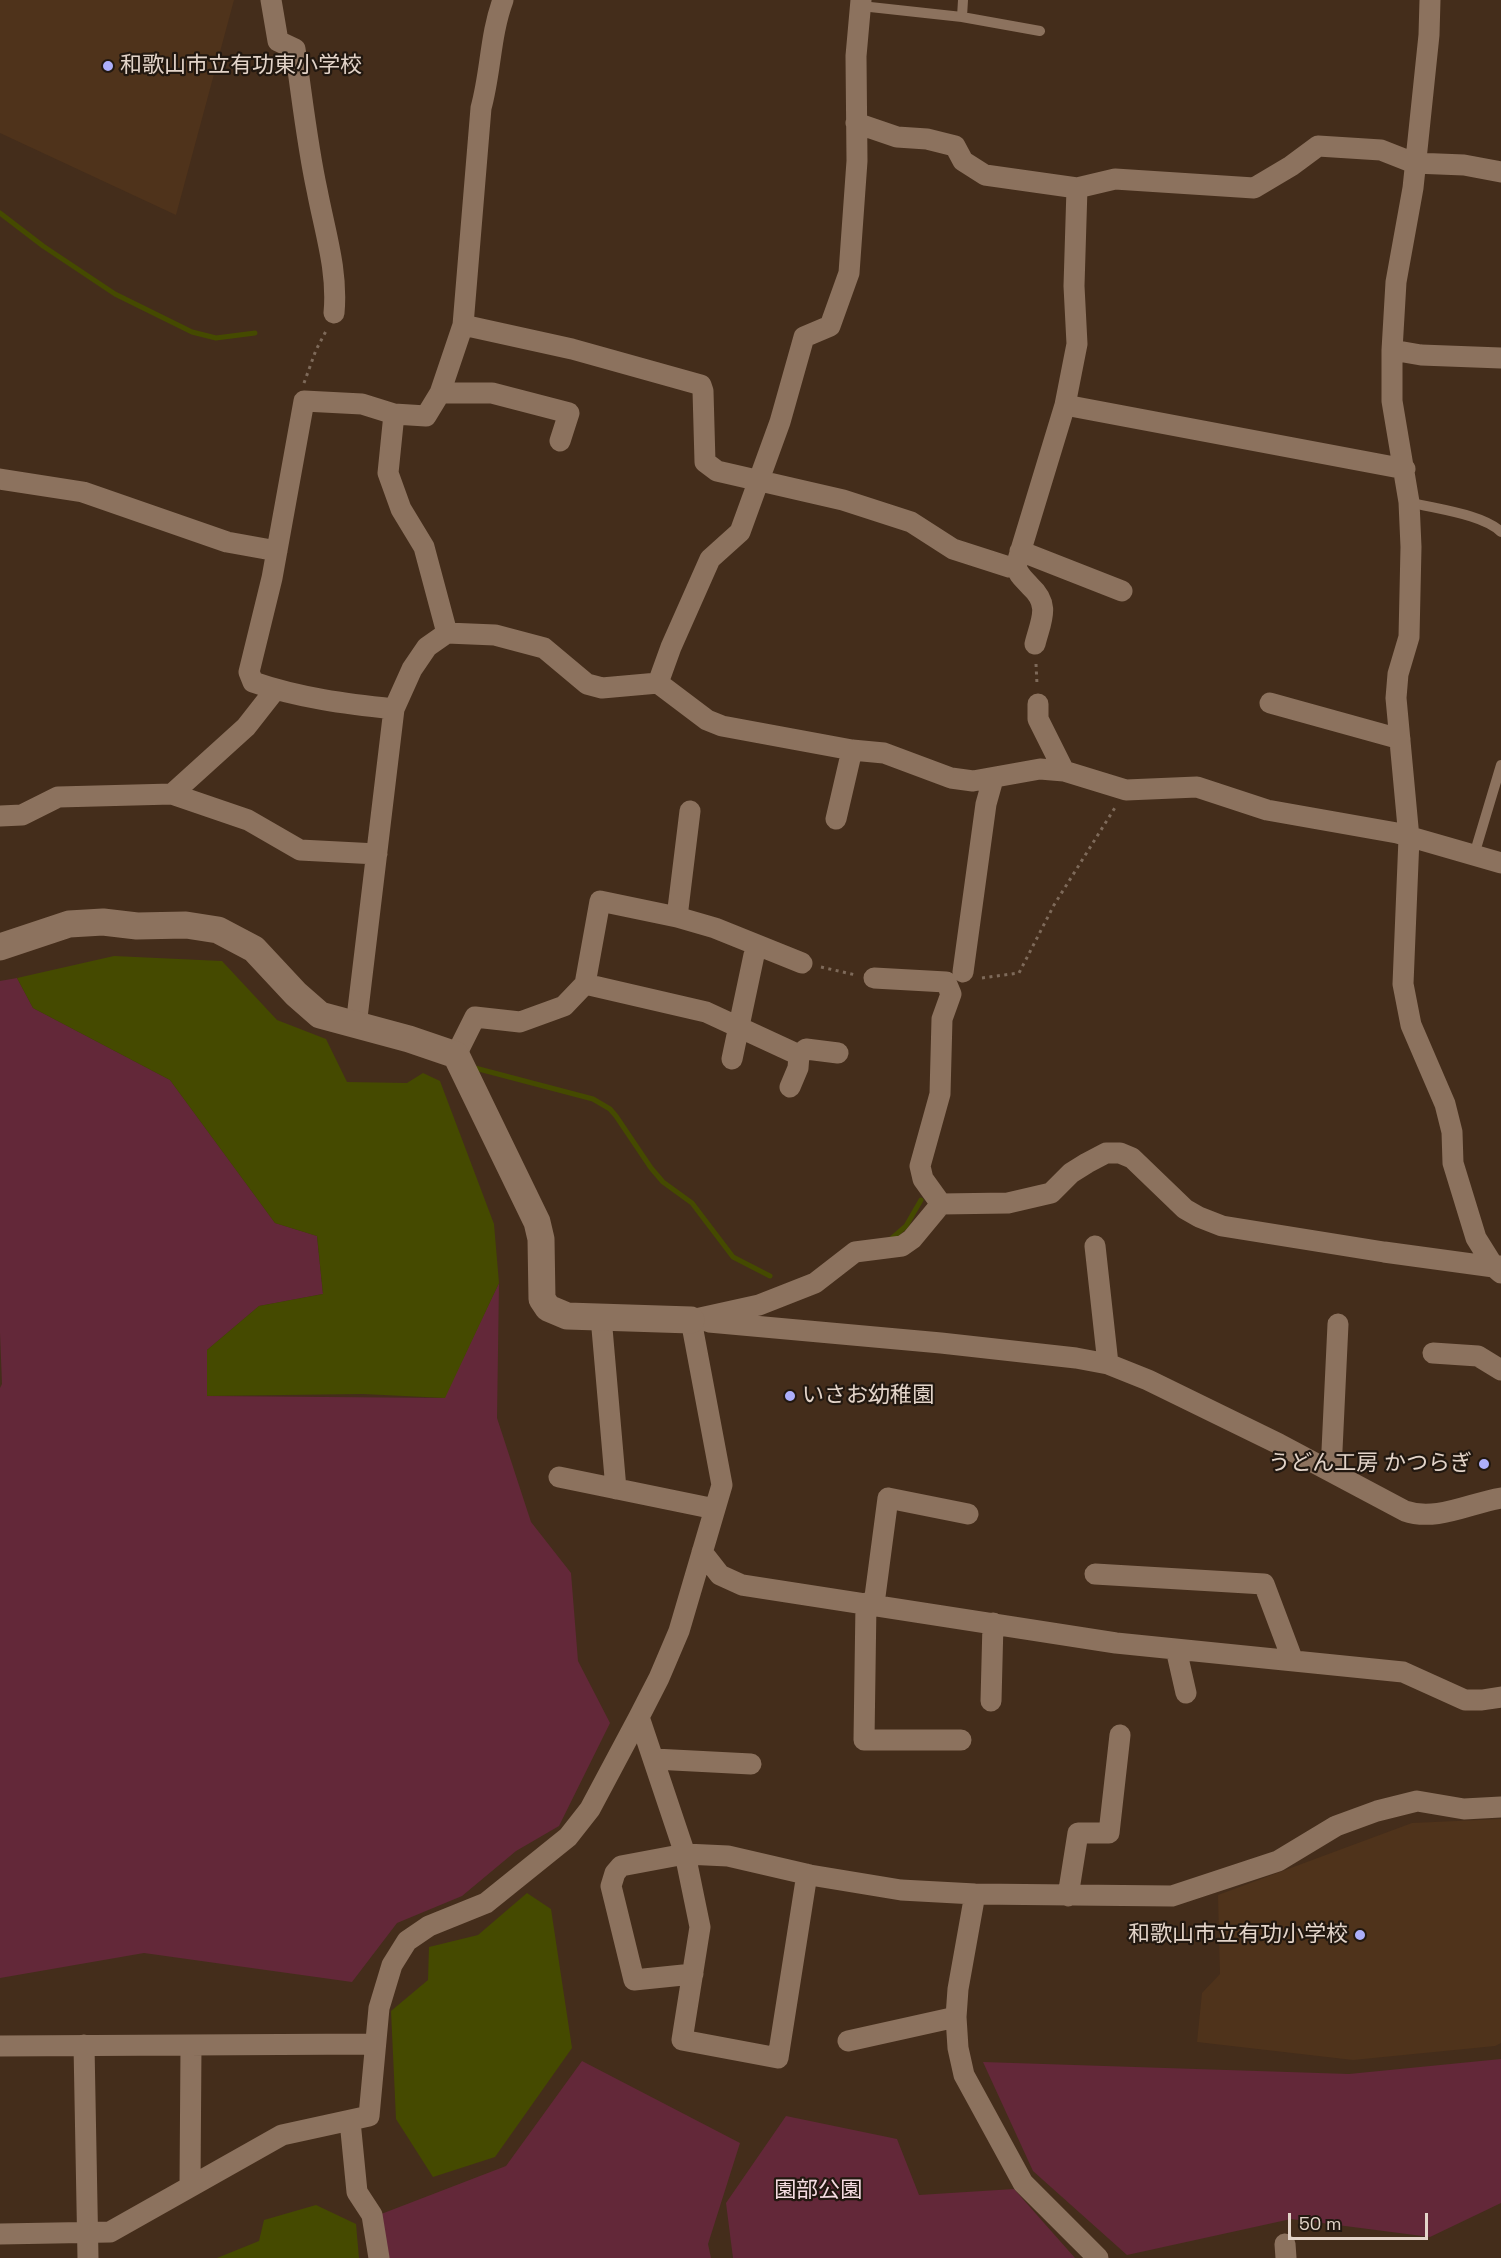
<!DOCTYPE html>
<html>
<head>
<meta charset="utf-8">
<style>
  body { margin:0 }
  #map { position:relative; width:1501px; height:2258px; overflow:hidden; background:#442d1b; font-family:"Space Grotesk",sans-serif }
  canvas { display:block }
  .scale { position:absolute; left:1288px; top:2213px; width:140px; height:27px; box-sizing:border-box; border:3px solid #e3d4c9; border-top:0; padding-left:8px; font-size:18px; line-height:21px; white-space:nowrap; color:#e3d4c9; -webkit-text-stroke:4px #221810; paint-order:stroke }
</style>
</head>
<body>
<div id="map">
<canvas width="1501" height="2258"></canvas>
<div class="scale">50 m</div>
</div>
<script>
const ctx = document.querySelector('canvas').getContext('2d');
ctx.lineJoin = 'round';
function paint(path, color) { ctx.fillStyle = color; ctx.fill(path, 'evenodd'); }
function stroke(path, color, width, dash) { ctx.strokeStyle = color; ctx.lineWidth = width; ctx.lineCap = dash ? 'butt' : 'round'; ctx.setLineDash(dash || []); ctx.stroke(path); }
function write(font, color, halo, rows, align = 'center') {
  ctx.font = font + ' "Space Grotesk","Noto Sans JP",sans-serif'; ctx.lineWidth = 4.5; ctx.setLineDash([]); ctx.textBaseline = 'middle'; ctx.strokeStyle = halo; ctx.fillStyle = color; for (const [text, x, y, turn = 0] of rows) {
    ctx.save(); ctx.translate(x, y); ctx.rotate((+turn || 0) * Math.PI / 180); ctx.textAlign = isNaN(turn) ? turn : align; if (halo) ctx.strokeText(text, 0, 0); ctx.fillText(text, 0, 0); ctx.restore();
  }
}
const built = new Path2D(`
  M0,0H234L176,215L0,133Z
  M1501,1819V2043L1495,2046L1353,2060L1197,2042L1202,1993L1220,1974L1218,1895L1412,1823Z`);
const green = new Path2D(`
  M17,978L33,1008L170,1080L275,1223L317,1236L323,1294L259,1306L207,1350V1396L444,1398L499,1283L497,1418L531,1522L571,1573L578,1661L610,1723L559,1826L516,1851L462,1896L397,1923L352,1982L144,1953L0,1978V1388L2,1384L0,1333V981Z
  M1501,2059V2203L1430,2237L1291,2219L1127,2255L1033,2171L983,2062L1349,2074Z
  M582,2061L740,2143L708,2244L711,2258H384L376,2216L506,2166Z
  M786,2116L897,2139L919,2195L1014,2189L1075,2258H733L726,2203Z`);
const water = new Path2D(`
  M114,956L222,961L277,1020L326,1039L347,1082L407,1083L423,1073L440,1081L494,1224L499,1283L445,1398L363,1394L207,1396V1350L259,1306L323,1294L317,1236L275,1223L170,1080L33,1008L17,978Z
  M527,1893L551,1909L572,2048L495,2157L433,2177L396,2119L391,2011L428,1980L429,1947L478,1935Z
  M316,2205L356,2224L359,2258H217L259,2241L264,2220Z`);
const stream = new Path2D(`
  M0,213L43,246L115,294L192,332L216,338L255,333
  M475,1068L593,1099L610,1109L616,1116L651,1168L663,1182L692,1203L733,1257L770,1276
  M891,1239L906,1226L921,1200`);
const path = new Path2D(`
  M304,383L316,350L326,331
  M1036,664L1037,684
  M821,967L856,975
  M982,978L1019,973L1054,905L1116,806`);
const service = new Path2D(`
  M861,6L962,17L963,0
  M962,17L1040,31
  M1409,502C1435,509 1483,514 1501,532
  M1474,855L1501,765`);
const minor = new Path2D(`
  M271,0L278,41L295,49C302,96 307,144 317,190C325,232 338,271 334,313
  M1430,0L1429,35L1413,188L1396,282L1392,350V401L1409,502L1411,547L1409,637L1398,674L1396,698L1409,838L1403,984L1411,1025L1445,1104L1452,1132L1453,1163L1476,1238L1494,1267L1501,1273
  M856,123L897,137L927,139L955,146L963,161L985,175L1077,188L1115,179L1254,188L1291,166L1318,146L1381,150L1414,163L1464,165L1501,172
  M463,325L572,349L701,385L703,391L705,462L717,471L843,500L911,522L953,549L1009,567L1016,566
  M1392,350L1421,355L1501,358
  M440,393H492L569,413L560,441
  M1065,405L1405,469
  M394,414L388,473L401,509L424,547L447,633
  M0,479L83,492L227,542L277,551
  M1020,551L1122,591
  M1035,644C1041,620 1051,605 1030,586C1024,579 1018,575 1016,566L1065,405L1077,344L1074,286L1077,188
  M658,683L671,647L710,559L740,532L780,422L804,337L830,326L849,273L857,161L856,56L861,0
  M1270,703L1400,739
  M1038,704V719L1064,771
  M394,709C347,704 299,698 253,682L249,672L272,578L304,401L362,404L394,414L426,416L440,393L463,325L481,108C491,72 490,35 503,0
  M172,794L246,727L275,690
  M0,816L22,815L58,797L172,794L248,820L300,850L377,854
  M836,819L852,750
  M677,917L690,811
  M963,972L986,804L993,779
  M874,978L946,982L951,994L942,1019L940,1094L920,1166L923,1179L941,1204
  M585,984L706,1012L799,1055
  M356,1026L394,709L412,669L427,647L447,633L495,635L544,648L587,684L602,688L658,683L707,720L722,726L852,750L884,753L951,778L973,781L1040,769L1064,771L1126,790L1197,787L1267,810L1397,833L1501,863
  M456,1055L475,1017L520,1022L564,1006L585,984L600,901L677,917L715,928L802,963
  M732,1059L754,955
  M790,1087L798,1068L799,1055L806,1049L838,1053
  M1095,1246L1108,1364
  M601,1317L616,1489
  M691,1320L759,1305L815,1283L855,1252L902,1246L912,1239L941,1204L1008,1203L1051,1193L1071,1173L1087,1163L1106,1153H1120L1132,1158L1185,1209L1199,1217L1222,1226L1384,1252L1494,1267L1501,1266
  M709,1322L941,1343L1076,1358L1108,1364L1148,1380L1279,1444L1405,1511C1436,1522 1470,1503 1501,1498
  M1433,1353L1478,1356L1501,1370
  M1331,1471L1338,1324
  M559,1477L715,1509
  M702,1552L720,1575L742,1585L1116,1643L1403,1672L1465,1700H1482L1501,1697
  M1095,1574L1264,1584L1293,1661
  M866,1603L864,1740H961
  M874,1604L888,1498L968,1514
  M1176,1649L1186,1693
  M991,1701L993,1623
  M639,1717L685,1854L728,1856L810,1875L901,1890L975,1894L1172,1896L1278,1861L1336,1826L1377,1811L1417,1801L1464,1809L1501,1807
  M654,1759L751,1764
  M975,1894L958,1989L956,2017L958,2048L964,2075L1023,2183L1098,2258
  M1068,1896L1078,1833H1109L1120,1735
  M693,1974L634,1980L611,1886L615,1873L621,1866L685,1854L700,1927L682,2040L778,2058L807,1874
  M848,2041L956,2017
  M84,2045L88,2258
  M0,2046L374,2044
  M350,2121L357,2192L372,2215L379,2258
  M190,2186L191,2046
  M0,2234L110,2232L282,2135L369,2116L379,2008L392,1965L407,1941L429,1926L486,1903L568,1837L590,1809L639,1717L659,1678L679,1631L722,1485L691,1320
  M1285,2244L1286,2258`);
const tertiary = new Path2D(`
  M0,947L69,924L103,922L137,926L186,925L218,930L254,949L296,994L320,1015L409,1039L456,1055L537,1222L541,1239L542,1299L548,1308L567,1316L691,1320`);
const markers = [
  [108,66,6,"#adaffb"],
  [790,1396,6,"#adaffb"],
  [1484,1464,6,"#adaffb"],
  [1360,1935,6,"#adaffb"]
];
const poiNames = [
  ["和歌山市立有功東小学校",120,66],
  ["いさお幼稚園",802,1396],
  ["うどん工房 かつらぎ",1472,1464,"right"],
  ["和歌山市立有功小学校",1348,1935,"right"]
];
const parkNames = [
  ["園部公園",818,2191]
];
paint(built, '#4f331b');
paint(green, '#632839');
paint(water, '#454a00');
stroke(stream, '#454a00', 5);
stroke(path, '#7e6a5a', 3, [3, 4.5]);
stroke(service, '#8c725e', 10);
stroke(minor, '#8c725e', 21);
stroke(tertiary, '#8c725e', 27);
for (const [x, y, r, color] of markers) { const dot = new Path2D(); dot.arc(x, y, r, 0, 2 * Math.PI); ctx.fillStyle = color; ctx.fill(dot); stroke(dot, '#221810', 2); }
write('22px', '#e3d4c9', '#221810', poiNames, 'left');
write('22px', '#f5dce1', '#221810', parkNames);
</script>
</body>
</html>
